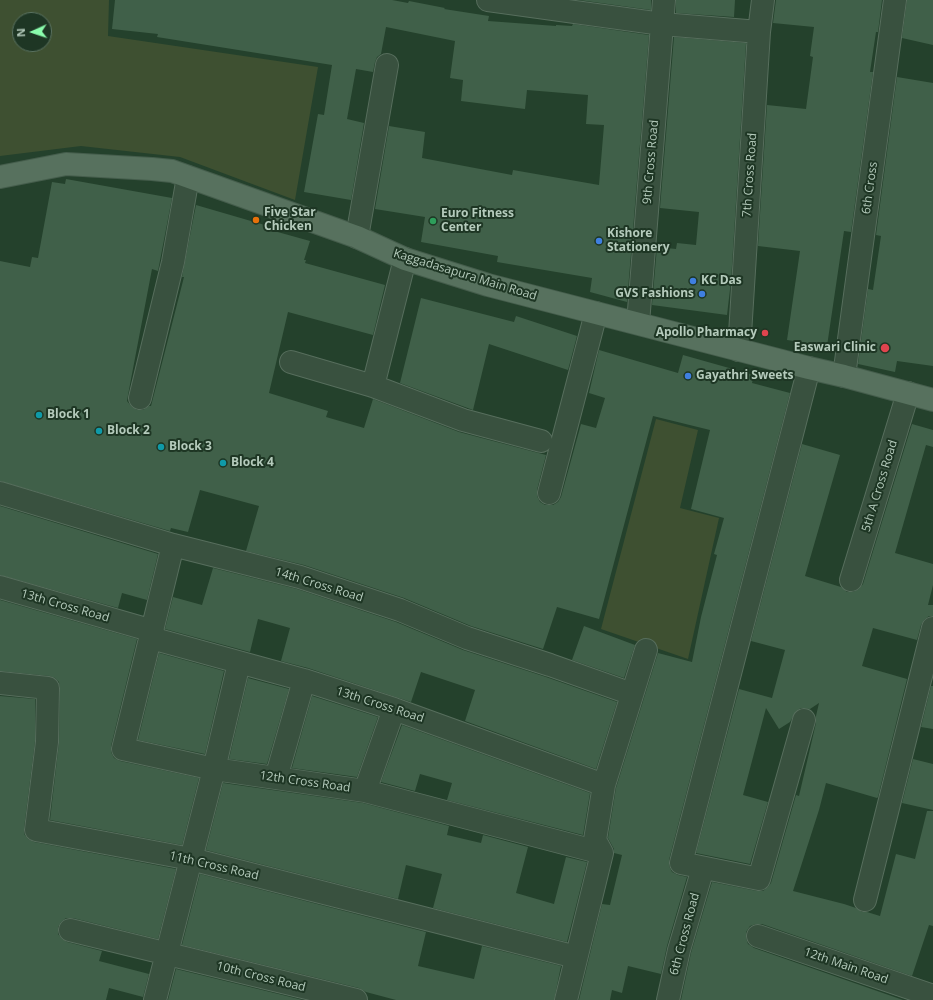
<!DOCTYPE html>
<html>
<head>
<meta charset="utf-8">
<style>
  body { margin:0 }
  #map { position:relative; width:933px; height:1000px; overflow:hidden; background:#24412c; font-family:"Open Sans",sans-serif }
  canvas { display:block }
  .north { position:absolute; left:12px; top:12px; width:40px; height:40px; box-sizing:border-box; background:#1e3624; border:1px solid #5a7261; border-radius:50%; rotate:267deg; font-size:11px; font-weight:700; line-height:16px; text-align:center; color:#b5cbbc }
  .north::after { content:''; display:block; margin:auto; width:14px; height:18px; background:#8afcac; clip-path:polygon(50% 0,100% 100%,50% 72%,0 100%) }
</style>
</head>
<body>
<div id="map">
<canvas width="933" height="1000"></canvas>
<div class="north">N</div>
</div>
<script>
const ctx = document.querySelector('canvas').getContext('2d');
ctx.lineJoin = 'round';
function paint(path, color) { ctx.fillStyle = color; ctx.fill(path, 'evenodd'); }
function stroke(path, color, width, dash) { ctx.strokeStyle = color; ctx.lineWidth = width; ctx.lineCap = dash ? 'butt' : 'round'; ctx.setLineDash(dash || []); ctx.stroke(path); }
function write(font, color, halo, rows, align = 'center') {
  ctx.font = font + ' "Open Sans",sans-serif'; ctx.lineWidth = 4; ctx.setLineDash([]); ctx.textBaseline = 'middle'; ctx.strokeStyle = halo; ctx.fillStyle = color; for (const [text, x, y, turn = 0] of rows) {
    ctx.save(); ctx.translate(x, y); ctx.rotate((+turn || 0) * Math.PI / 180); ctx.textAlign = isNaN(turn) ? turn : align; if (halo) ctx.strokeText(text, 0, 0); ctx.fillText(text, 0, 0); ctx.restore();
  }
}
const green = new Path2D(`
  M0,0H109L108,36L318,67L295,200L180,157L81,146L0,156ZM20,20H44V44H20Z
  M656,419L698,430L680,508L719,518L688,659L601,629Z`);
const building = new Path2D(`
  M115,0H392L408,3L409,1L445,8L444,9L489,16L488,21L556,26V25L572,26L573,24L649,35L627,302L590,292L592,278L497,262L498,256L421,242L425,217L375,209L389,126L425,132L422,158L512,175L513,170L599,185L604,125L586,124L588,95L527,90L525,109L461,101L463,80L450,78L455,41L386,27L381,54L377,57L375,62L373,72L356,69L347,119L364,123L351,200L304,192L318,114L324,115L332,65L157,37L158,34L112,29Z
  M579,0H651V10Z
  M676,0H735L734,17L676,13Z
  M776,0H882L878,32H876L870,72H873L851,232L844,231L827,346L787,340L800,251L758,246L767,105L806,109L813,57L810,56L814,27L773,23Z
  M907,0H933V45L902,38Z
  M674,37L746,43L731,281L727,315L652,305L657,247L676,249L677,243L696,245L699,212L660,208Z
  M897,77L933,83V366L897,361L895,372L858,364L868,289L873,290L881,236L876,235Z
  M66,179L172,198L158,271L152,269L128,395L127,401L132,407L137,410H143L149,406H151L184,277H182L196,205L275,228L274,231L310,241L304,260H306L305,263L385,285L373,335L288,312L269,393L328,411L326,417L364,428L373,399L459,432L546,455L537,490V496L540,502L545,505H553L558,502L561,497L581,424L596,428L605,398L589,393L599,350L678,373L683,355L754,375L752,383L790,393L669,860V866L672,872L678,875L687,877L667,946L661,974L628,966L622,993L612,990L610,1000H579L602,904L610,905L622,855L614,853V849L608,838L616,788L658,653L692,662L701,617L717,555L714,554L724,518L691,509L710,430L653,416L599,619L557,607L543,649L471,626L404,598L304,565L246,551L259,506L200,490L188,532L171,528L170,531L0,481V261L30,267L32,257L38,258L52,182L65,184Z
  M421,298L514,322L516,316L577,336L568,370L489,344L473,410L400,383Z
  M912,424L933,430V447L926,445L895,553L933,564V585L928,605H933V616H929L924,620L921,625L917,640L873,628L862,666L907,679L878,797L877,798L826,783L819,810L793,891L844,904L856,908L862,912H867L880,916L896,854L915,859L927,811H933V926L929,925L912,976L762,924H756L750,926L746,932V938L748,944L754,948L903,1000H681L691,953L712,882L757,891H763L768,887L771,883L796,795L799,796L816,723V716L819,703L810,709L801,708L796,711L790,722L779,729L766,708L743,795L768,802L750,864L696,853L739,689L772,698L785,650L751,641L802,444L840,455L805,576L841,587L847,592H853L859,589L863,584Z
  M0,506L158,554L147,600L122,593L118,608L0,575Z
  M213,568L297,589L396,622L463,650L546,677L617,702L596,769L465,721L475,690L421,672L411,702L308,668L281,661L290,628L258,619L250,652L165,629L173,597L202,605Z
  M0,600L137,639L111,746V752L114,758L120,761L199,778L182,845L50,820L59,743L60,688L59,682L55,678L50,676L0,671Z
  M584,626L635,645L624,678L572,660Z
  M159,653L224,671L205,754L138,740Z
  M248,678L289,689L267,764L229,759Z
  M931,686H933V729L921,727Z
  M0,696L35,699V741L24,828V834L28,839L34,842L176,869L158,939L73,918H66L61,922L58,927V934L62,939L67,942L102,951L99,961L149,974L143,997L109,988L106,1000H0Z
  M312,696L378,717L357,777L292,768Z
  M402,725L590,793L583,835L447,800L452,783L420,774L415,791L381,782Z
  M913,759L933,764V810L902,803Z
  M223,783L363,803L449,826L447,835L481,843L483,835L528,847L516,893L554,904L566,857L587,862L567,942L433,908L442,874L406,865L398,899L206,850Z
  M200,874L426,932L418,966L474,979L482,946L561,966L554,1000H396L366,992L359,988L182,945Z
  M176,969L303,1000H168Z`);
const minor = new Path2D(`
  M488,0L662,24L759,32
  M357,237L387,65
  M638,323L664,0
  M739,350L759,32L763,0
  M291,362L373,386L463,420L541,441
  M844,376L895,0
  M373,386L405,259
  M140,398L173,262L188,177
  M0,493L173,545L300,577L400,610L467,638L550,665L632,694
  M549,493L596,313
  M173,545L123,749L214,769L365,791L602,853
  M851,580L908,393
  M0,587L153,631
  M151,638L304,680L394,709L604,785
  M0,683L48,688L47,742L36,830L191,859L576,957
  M804,720L759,879L681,863L809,368
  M276,778L304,680
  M365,791L394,709
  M865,900L933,628
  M70,930L356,1000
  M758,936L933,996
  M155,1000L214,769L239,663
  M566,1000L602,853L595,840L604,785L646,650
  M668,1000L679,950L703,868`);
const major = new Path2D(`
  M0,177L66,164L152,169L172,171L357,237L405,259L488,285L809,368L844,376L933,400`);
const markers = [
  [256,220,4,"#e8710a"],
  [433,221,4,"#2e9e5b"],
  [599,241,4,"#3f7fe0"],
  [693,281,4,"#3f7fe0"],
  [702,294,4,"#3f7fe0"],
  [765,333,4,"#e0444e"],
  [885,348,5,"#e0444e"],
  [688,376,4,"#3f7fe0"],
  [39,415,4,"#0f9aa8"],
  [99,431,4,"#0f9aa8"],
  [161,447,4,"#0f9aa8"],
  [223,463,4,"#0f9aa8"]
];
const streetNames = [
  ["9th Cross Road",651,162,-85],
  ["7th Cross Road",750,175,-86],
  ["6th Cross",870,188,-82],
  ["Kaggadasapura Main Road",465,275,17],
  ["5th A Cross Road",880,486,-73],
  ["14th Cross Road",319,585,17],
  ["13th Cross Road",65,606,16],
  ["13th Cross Road",380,705,18],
  ["12th Cross Road",305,782,8],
  ["11th Cross Road",214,866,13],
  ["6th Cross Road",685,934,-75],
  ["12th Main Road",846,966,19],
  ["10th Cross Road",261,977,14]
];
const poiNames = [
  ["Five Star",264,213],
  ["Chicken",264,227],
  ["Euro Fitness",441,214],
  ["Center",441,228],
  ["Kishore",607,234],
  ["Stationery",607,248],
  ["KC Das",701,281],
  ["GVS Fashions",694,294,"right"],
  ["Apollo Pharmacy",757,333,"right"],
  ["Easwari Clinic",876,348,"right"],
  ["Gayathri Sweets",696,376],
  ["Block 1",47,415],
  ["Block 2",107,431],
  ["Block 3",169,447],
  ["Block 4",231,463]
];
paint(green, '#3e5031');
paint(building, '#406049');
stroke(minor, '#576e5d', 24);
stroke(major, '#455d4c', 24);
stroke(minor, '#39513f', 22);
stroke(major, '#57715e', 22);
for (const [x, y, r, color] of markers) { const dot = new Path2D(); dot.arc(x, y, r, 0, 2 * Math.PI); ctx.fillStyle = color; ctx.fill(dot); stroke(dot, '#1e3624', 1.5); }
write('12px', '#b5cbbc', '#1e3624', streetNames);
write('bold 12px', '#b5cbbc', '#1e3624', poiNames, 'left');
</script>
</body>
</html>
